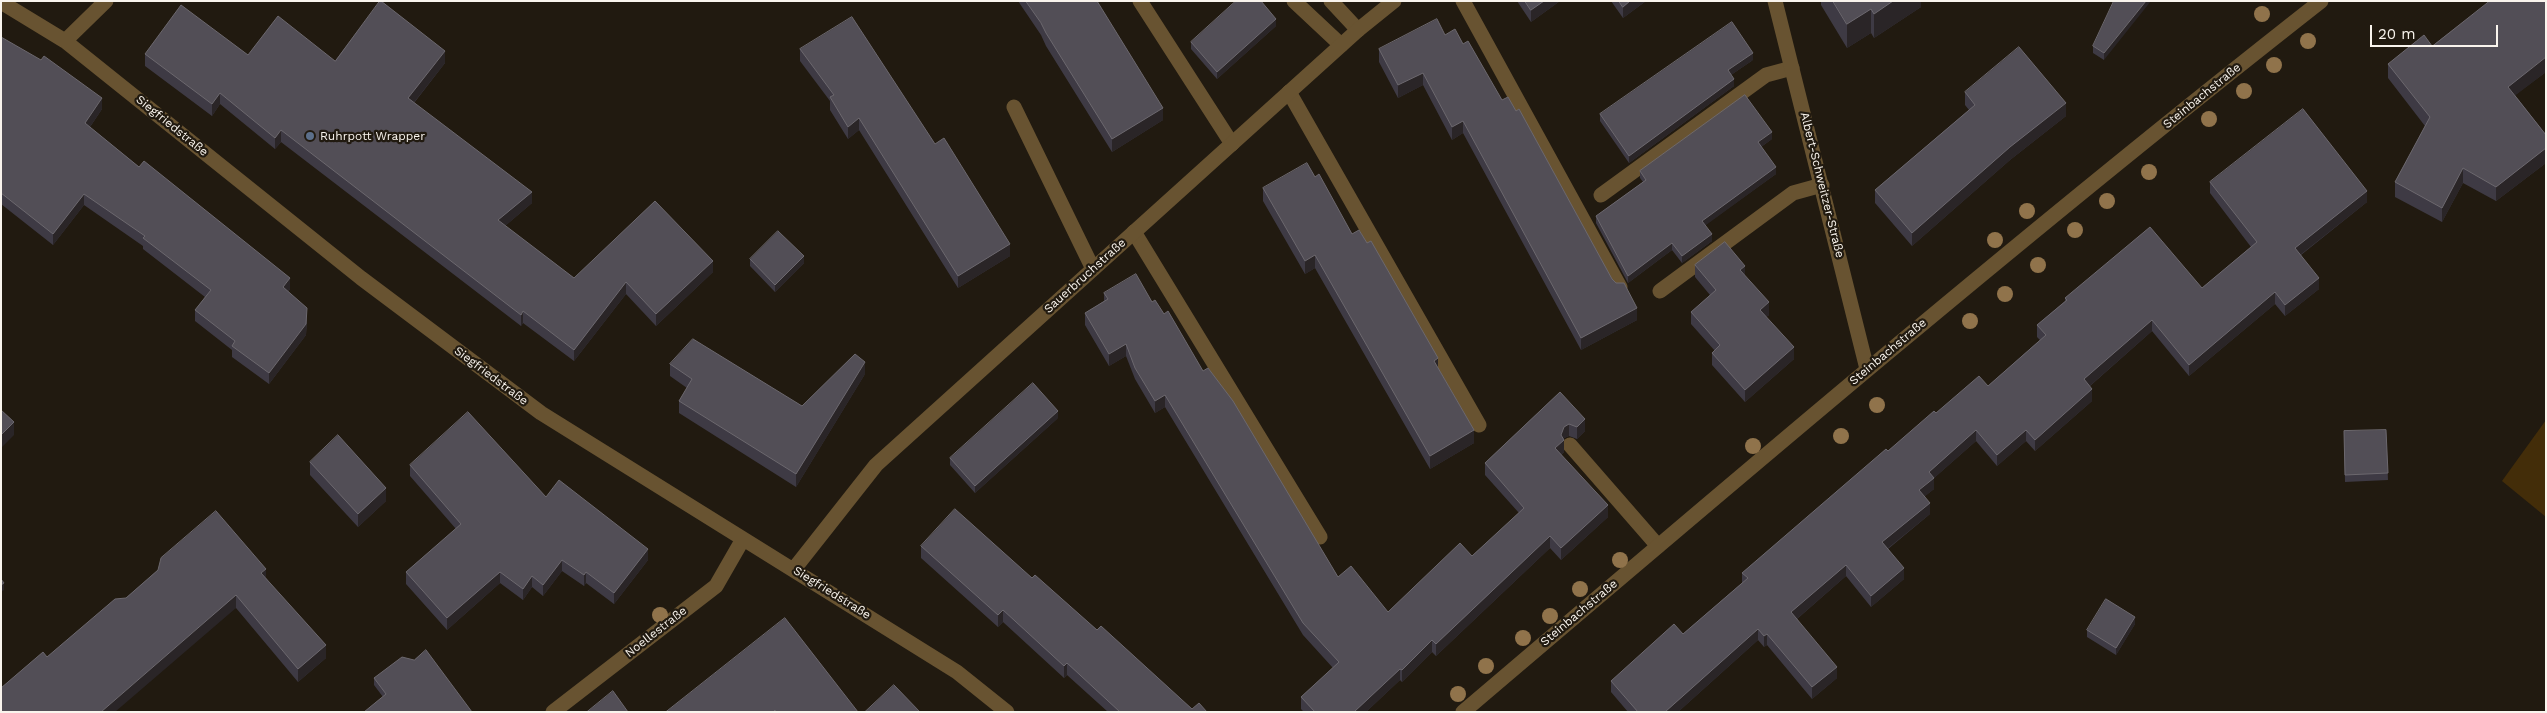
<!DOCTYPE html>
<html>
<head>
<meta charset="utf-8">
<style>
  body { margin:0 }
  #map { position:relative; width:2547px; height:713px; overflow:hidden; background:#211a10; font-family:"Work Sans",sans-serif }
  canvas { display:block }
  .frame { position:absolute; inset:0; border:2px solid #f9f4ed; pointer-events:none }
  .scale { position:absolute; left:2370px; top:25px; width:128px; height:22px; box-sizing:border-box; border:2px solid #f9f4ed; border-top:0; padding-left:6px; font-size:15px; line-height:18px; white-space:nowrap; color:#f9f4ed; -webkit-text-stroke:4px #211a10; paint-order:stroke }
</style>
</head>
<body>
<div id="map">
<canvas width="2547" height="713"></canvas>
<div class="frame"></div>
<div class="scale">20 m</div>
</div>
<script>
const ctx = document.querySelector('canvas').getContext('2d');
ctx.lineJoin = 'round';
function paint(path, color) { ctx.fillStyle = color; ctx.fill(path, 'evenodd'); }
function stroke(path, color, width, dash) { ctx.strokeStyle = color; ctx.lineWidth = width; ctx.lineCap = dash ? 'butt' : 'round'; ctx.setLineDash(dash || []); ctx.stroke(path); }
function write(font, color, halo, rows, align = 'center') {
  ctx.font = font + ' "Work Sans",sans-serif'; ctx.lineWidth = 4.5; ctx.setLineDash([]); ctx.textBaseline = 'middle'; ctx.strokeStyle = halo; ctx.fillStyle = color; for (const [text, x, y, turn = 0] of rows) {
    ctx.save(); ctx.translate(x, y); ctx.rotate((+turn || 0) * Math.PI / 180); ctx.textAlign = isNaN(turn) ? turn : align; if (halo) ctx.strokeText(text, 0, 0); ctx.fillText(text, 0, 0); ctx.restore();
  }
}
const green = new Path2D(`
  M2546,420V517L2502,481Z`);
const lane = new Path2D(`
  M1140,1L1232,144
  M1294,1L1341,45
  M1331,1L1358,30
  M1463,1L1620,287
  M1289,92L1479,425
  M1014,107L1093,269
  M1601,195L1766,75L1792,68
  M1134,232L1320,537
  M1660,291L1793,193L1822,185
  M1570,445L1658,546`);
const street = new Path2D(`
  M1775,1L1867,369
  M1,2L65,41L361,278L541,413L957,672L1007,712
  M65,41L106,1
  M794,569L876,465L1358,30L1394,1
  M553,712L716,586L743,539
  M1463,712C1746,471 2029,230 2321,1`);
const trees = [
  [2262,14],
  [2308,41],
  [2274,65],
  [2244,91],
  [2209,119],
  [2149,172],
  [2107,201],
  [2027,211],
  [2075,230],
  [1995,240],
  [2038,265],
  [2005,294],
  [1970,321],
  [1877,405],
  [1841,436],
  [1753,446],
  [1620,560],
  [1580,589],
  [660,615],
  [1550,616],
  [1523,638],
  [1486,666],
  [1458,694]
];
const wall = new Path2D(`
  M1018,1H1097L1163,120L1112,152L1046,46L1041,35Z
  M1517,1H1560L1531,22Z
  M1611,1H1646L1623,18Z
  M1821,1H1921V7L1874,38L1871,33L1847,48L1821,5Z
  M2114,1L2104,60L2093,53V46Z
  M1276,26L1217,79L1191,49V42Z
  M1445,35L1463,44L1502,100L1637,320L1581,350L1463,133L1452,140L1423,85L1398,98L1379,62V49Z
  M1,37L102,109L90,127L139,167L290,289L288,292L307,320L306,335L269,384L232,357V350L195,321V310L205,297L143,249V246L84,205L53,245L1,204Z
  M800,49L935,144L1010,256L958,288L859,130L848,139L830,110V101L800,61Z
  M145,54L248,55L335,61L445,63L414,103L532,203L505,226L574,278L713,272L656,326L626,294L574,361L523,323L521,326L281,142L275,149L220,104L212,116L145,66Z
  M1753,60L1731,75L1734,86L1629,163L1600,121V114Z
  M2388,64L2546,72L2515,95L2546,135V163L2496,201L2463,183L2442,222L2395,197V182L2425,126L2388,78Z
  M1965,92L2066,116L2010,160L1912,246L1875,203V190L1969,110L1965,105Z
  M1772,139L1761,147L1776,174L1705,225L1712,241L1682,263L1672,250L1628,283L1596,223V216L1643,182L1640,178V171Z
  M1315,177L1352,234L1438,368L1474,443L1430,469L1315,268L1305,274L1263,201V188Z
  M2210,182L2367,202L2301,255L2319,289L2285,316L2275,304L2189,376L2152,331L2090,386L2092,401L2035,451L2026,441L1997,466L1976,441L1934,478V489L1925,496L1930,514L1888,549L1904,579L1871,607L1846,576L1797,619L1837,678L1812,699L1767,645L1764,647L1758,640L1678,712H1628L1611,692V681L1683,634L1742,583V573L1888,451L1936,413L1988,386L2040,340L2037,337V325L2065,301V298L2202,288L2251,247L2210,193Z
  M750,259L804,263L775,292L750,266Z
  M1695,265L1745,276L1769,315L1766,317L1794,359L1745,402L1712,365V353L1715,351L1691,324V312L1710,295L1695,277Z
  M1104,293L1152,302L1164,314L1203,371L1338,577L1388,612L1472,556L1519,513L1485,475V463L1560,392L1585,431L1577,439L1569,436L1564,438V452L1561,455L1608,517L1561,560L1550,548L1436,656L1432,652L1402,682L1400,680L1366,712H1304L1301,709V697L1333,668L1303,635L1165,407L1155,413L1135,379L1126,356L1109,366L1085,325V313L1104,301Z
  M670,364L802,406L865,374L796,487L679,413V401L687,388L670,376Z
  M1058,418L975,493L950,465V458Z
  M2386,430L2388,480L2345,482L2344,431Z
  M310,462L386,501L358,527L310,475Z
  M410,465L546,497L648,560L614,604L586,583L584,586L562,571L543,596L532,587L523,600L500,583L447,630L406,584V572L456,529L410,476Z
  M921,546L1032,578L1097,630L1192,709L1207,712H1108L1067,675L1064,678L1003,622L998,627L921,558Z
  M158,570L266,578L326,658L298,682L236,608L47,657L126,598Z
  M2135,624L2116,655L2087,637V630Z
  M414,660L472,712L383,697L374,685V678Z`);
const shadedWall = new Path2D(`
  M1544,1H1560L1531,22V10Z
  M1630,1H1646L1623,18V7Z
  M1893,1H1921V7L1874,38V14Z
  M2146,1H2151L2104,60V53Z
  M1871,9V33L1847,48V24Z
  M1276,19V26L1217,79V72Z
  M445,51V63L408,110V98Z
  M1753,53V60L1728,77V70Z
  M2546,57V72L2508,101V87Z
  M1423,73V85L1398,98V85Z
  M1734,79V86L1629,163V156Z
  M220,93V104L212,116V104Z
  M102,98V109L85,134V123Z
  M2066,103V116L2010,160L1912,246V233L2010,147Z
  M1163,108V120L1112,152V139Z
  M859,118V130L848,139V127Z
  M1463,121V133L1452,140V127Z
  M281,130V142L275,149V138Z
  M1772,132V139L1758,149V142Z
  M2546,148V163L2496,201V187Z
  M1776,167V174L1702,228V221Z
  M2463,168V183L2442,222V208Z
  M2367,191V202L2295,259V248Z
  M532,192V203L498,232V220Z
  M84,194V205L53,245V234Z
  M1712,234V241L1682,263V256Z
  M1672,243V250L1628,283V276Z
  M1010,244V256L958,288V276Z
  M1315,255V268L1305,274V261Z
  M804,256V263L775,292V285Z
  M713,261V272L656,326V314Z
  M1745,266V278L1740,270Z
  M290,278V289L283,298V287Z
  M2319,278V289L2285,316V305Z
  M626,282V294L574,361V350Z
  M2275,292V304L2189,376V365Z
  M1769,302V315L1760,322V310Z
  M307,308L306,335L269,384V373Z
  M1637,308V320L1581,350V338Z
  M523,311V323L521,326V315Z
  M2152,320V331L2084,391V379Z
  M1126,344V356L1109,366V354Z
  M1794,347V359L1745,402V390Z
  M1438,358V372L1434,361Z
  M865,362V374L796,487V474Z
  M2092,389V401L2035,451V440Z
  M1165,395V407L1155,413V401Z
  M1058,411V418L975,493V486Z
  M1585,419V431L1577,439V427Z
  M14,422V435L1,448V435Z
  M1569,424V436L1564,438L1563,441L1564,440V452L1555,460V448L1564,427Z
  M1474,430V443L1430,469V456Z
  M1976,430V441L1934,478V489L1919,501V490L1929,472Z
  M2026,430V441L1997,466V455Z
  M386,488V501L358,527V514Z
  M1930,503V514L1882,553V542Z
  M1608,505V517L1561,560V548Z
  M1550,536V548L1436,656V644Z
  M648,549V560L614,604V593Z
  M562,560V571L543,596V585Z
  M1846,565V576L1791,624V612Z
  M1904,568V579L1871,607V596Z
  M266,569V582L261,573Z
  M500,572V583L447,630V618Z
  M586,572V583L584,586V575Z
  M532,576V587L523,600V589Z
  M4,583V590L1,592V585Z
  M236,595V608L115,712H101Z
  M1003,610V622L998,627V615Z
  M2135,617V624L2116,655V648Z
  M1758,629V640L1678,712H1665Z
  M1767,634V645L1764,647V636Z
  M1432,640V652L1402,682V670Z
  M326,645V658L298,682V669Z
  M1067,663V675L1064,678V666Z
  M1837,667V678L1812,699V687Z
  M1400,669V680L1366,712H1354Z`);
const building = new Path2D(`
  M380,1H381L445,51L408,98L532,192L498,220L574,278L655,201L713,261L656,314L626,282L574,350L523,311L521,315L281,130L275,138L220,93L212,104L145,54L181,5L248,55L278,16L335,61Z
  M1026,1H1097L1163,108L1112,139L1046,33L1041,23Z
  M1236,1H1261L1276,19L1217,72L1191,42Z
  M1525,1H1544L1531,10Z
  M1619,1H1630L1623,7Z
  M1833,1H1893L1874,14L1871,9L1847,24Z
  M2114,1H2146L2104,53L2093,46Z
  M2490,1H2546V57L2508,87L2546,135V148L2496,187L2463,168L2442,208L2395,182L2430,117L2388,64L2424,35L2432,46Z
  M852,17L935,144L944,138L1010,244L958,276L859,118L848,127L830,97L834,95L800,49Z
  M1437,19L1445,35L1455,29L1463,44L1468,41L1502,100L1508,97L1516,111L1519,109L1612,279L1616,283H1624L1637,308L1581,338L1463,121L1452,127L1423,73L1398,85L1379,49Z
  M1732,22L1753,53L1728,70L1734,79L1629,156L1600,114Z
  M1,37L41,60L44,56L102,98L85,123L139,167L144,161L290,278L283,287L307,308L306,324L269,373L232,346L235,341L195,310L211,290L143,238L145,236L84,194L53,234L1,193Z
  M2019,47L2066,103L2010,147L1912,233L1875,190L1975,105L1965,92Z
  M1745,95L1772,132L1758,142L1776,167L1702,221L1712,234L1682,256L1672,243L1628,276L1596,216L1646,180L1640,171Z
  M2303,109L2367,191L2295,248L2319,278L2285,305L2275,292L2189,365L2152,320L2084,379L2092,389L2035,440L2026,430L1997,455L1976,430L1929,472L1934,478L1919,490L1930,503L1882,542L1904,568L1871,596L1846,565L1791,612L1837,667L1812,687L1767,634L1764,636L1758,629L1665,712H1638L1611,681L1674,624L1683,634L1748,578L1742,573L1843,486L1886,449L1888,451L1934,411L1936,413L1979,376L1988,386L2046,335L2037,325L2067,300L2065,298L2150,227L2202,288L2257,242L2210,182Z
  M1307,163L1315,177L1319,174L1352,234L1359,230L1367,243L1371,241L1438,358L1434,361L1474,430L1430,456L1315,255L1305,261L1263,188Z
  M778,231L804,256L775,285L750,259Z
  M1725,242L1745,266L1740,270L1769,302L1760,310L1794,347L1745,390L1712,353L1720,345L1691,312L1716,290L1695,265Z
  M1136,274L1152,302L1155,300L1164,314L1168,311L1203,371L1208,368L1233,401L1338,577L1351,566L1388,612L1460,543L1472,556L1524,508L1485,463L1560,392L1585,419L1577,427L1569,424L1564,427L1561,435L1564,440L1555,448L1608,505L1561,548L1550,536L1436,644L1432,640L1402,670L1400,669L1354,712H1315L1301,697L1339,662L1303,623L1165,395L1155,401L1135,368L1126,344L1109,354L1085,313L1108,299L1104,293Z
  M693,339L802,406L855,354L865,362L796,474L679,401L692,379L670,364Z
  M1033,383L1058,411L975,486L950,458Z
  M1,410L14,422L1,435Z
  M468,412L546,497L559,480L648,549L614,593L586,572L584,575L562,560L543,585L532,576L523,589L500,572L447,618L406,572L461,524L410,465Z
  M2386,430L2388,473L2345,475L2344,431Z
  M338,435L386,488L358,514L310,462Z
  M955,509L1032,578L1035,575L1097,630L1101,626L1192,709L1199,703L1207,712H1120L1067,663L1064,666L1003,610L998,615L921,546Z
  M216,511L266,569L261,573L326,645L298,669L236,595L101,712H1V688L43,652L47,657L115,599L126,598L158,570L161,558Z
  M1,579L4,583L1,585Z
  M2106,599L2135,617L2116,648L2087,630Z
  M785,618L858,712H776L775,710L773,712H666Z
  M426,650L472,712H364L386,694L374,678L402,657L414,660Z
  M894,685L920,712H865Z
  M613,691L628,712H587Z`);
const markers = [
  [310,136,5,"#5c6f8a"]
];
const streetNames = [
  ["Steinbachstraße",2202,96,-39],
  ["Siegfriedstraße",172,126,39],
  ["Albert-Schweitzer-Straße",1822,185,76],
  ["Sauerbruchstraße",1085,276,-42],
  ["Steinbachstraße",1888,352,-40],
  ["Siegfriedstraße",491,376,37],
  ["Siegfriedstraße",832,593,32],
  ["Steinbachstraße",1579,613,-40],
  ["Noellestraße",656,632,-38]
];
const poiNames = [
  ["Ruhrpott Wrapper",320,136]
];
paint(green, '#432d09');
stroke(lane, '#685331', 15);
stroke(street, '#685331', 15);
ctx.fillStyle = '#90734b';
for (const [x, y] of trees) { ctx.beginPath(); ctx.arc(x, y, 8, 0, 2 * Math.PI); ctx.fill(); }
paint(wall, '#3e3a44');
paint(shadedWall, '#2a2527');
paint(building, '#524e56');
stroke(building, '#6c686e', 1);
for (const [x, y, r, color] of markers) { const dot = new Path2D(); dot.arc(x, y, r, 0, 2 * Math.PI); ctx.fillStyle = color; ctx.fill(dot); stroke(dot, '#211a10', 2); }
write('12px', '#f9f4ed', '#211a10', streetNames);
write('12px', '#f9f4ed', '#211a10', poiNames, 'left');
</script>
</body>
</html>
